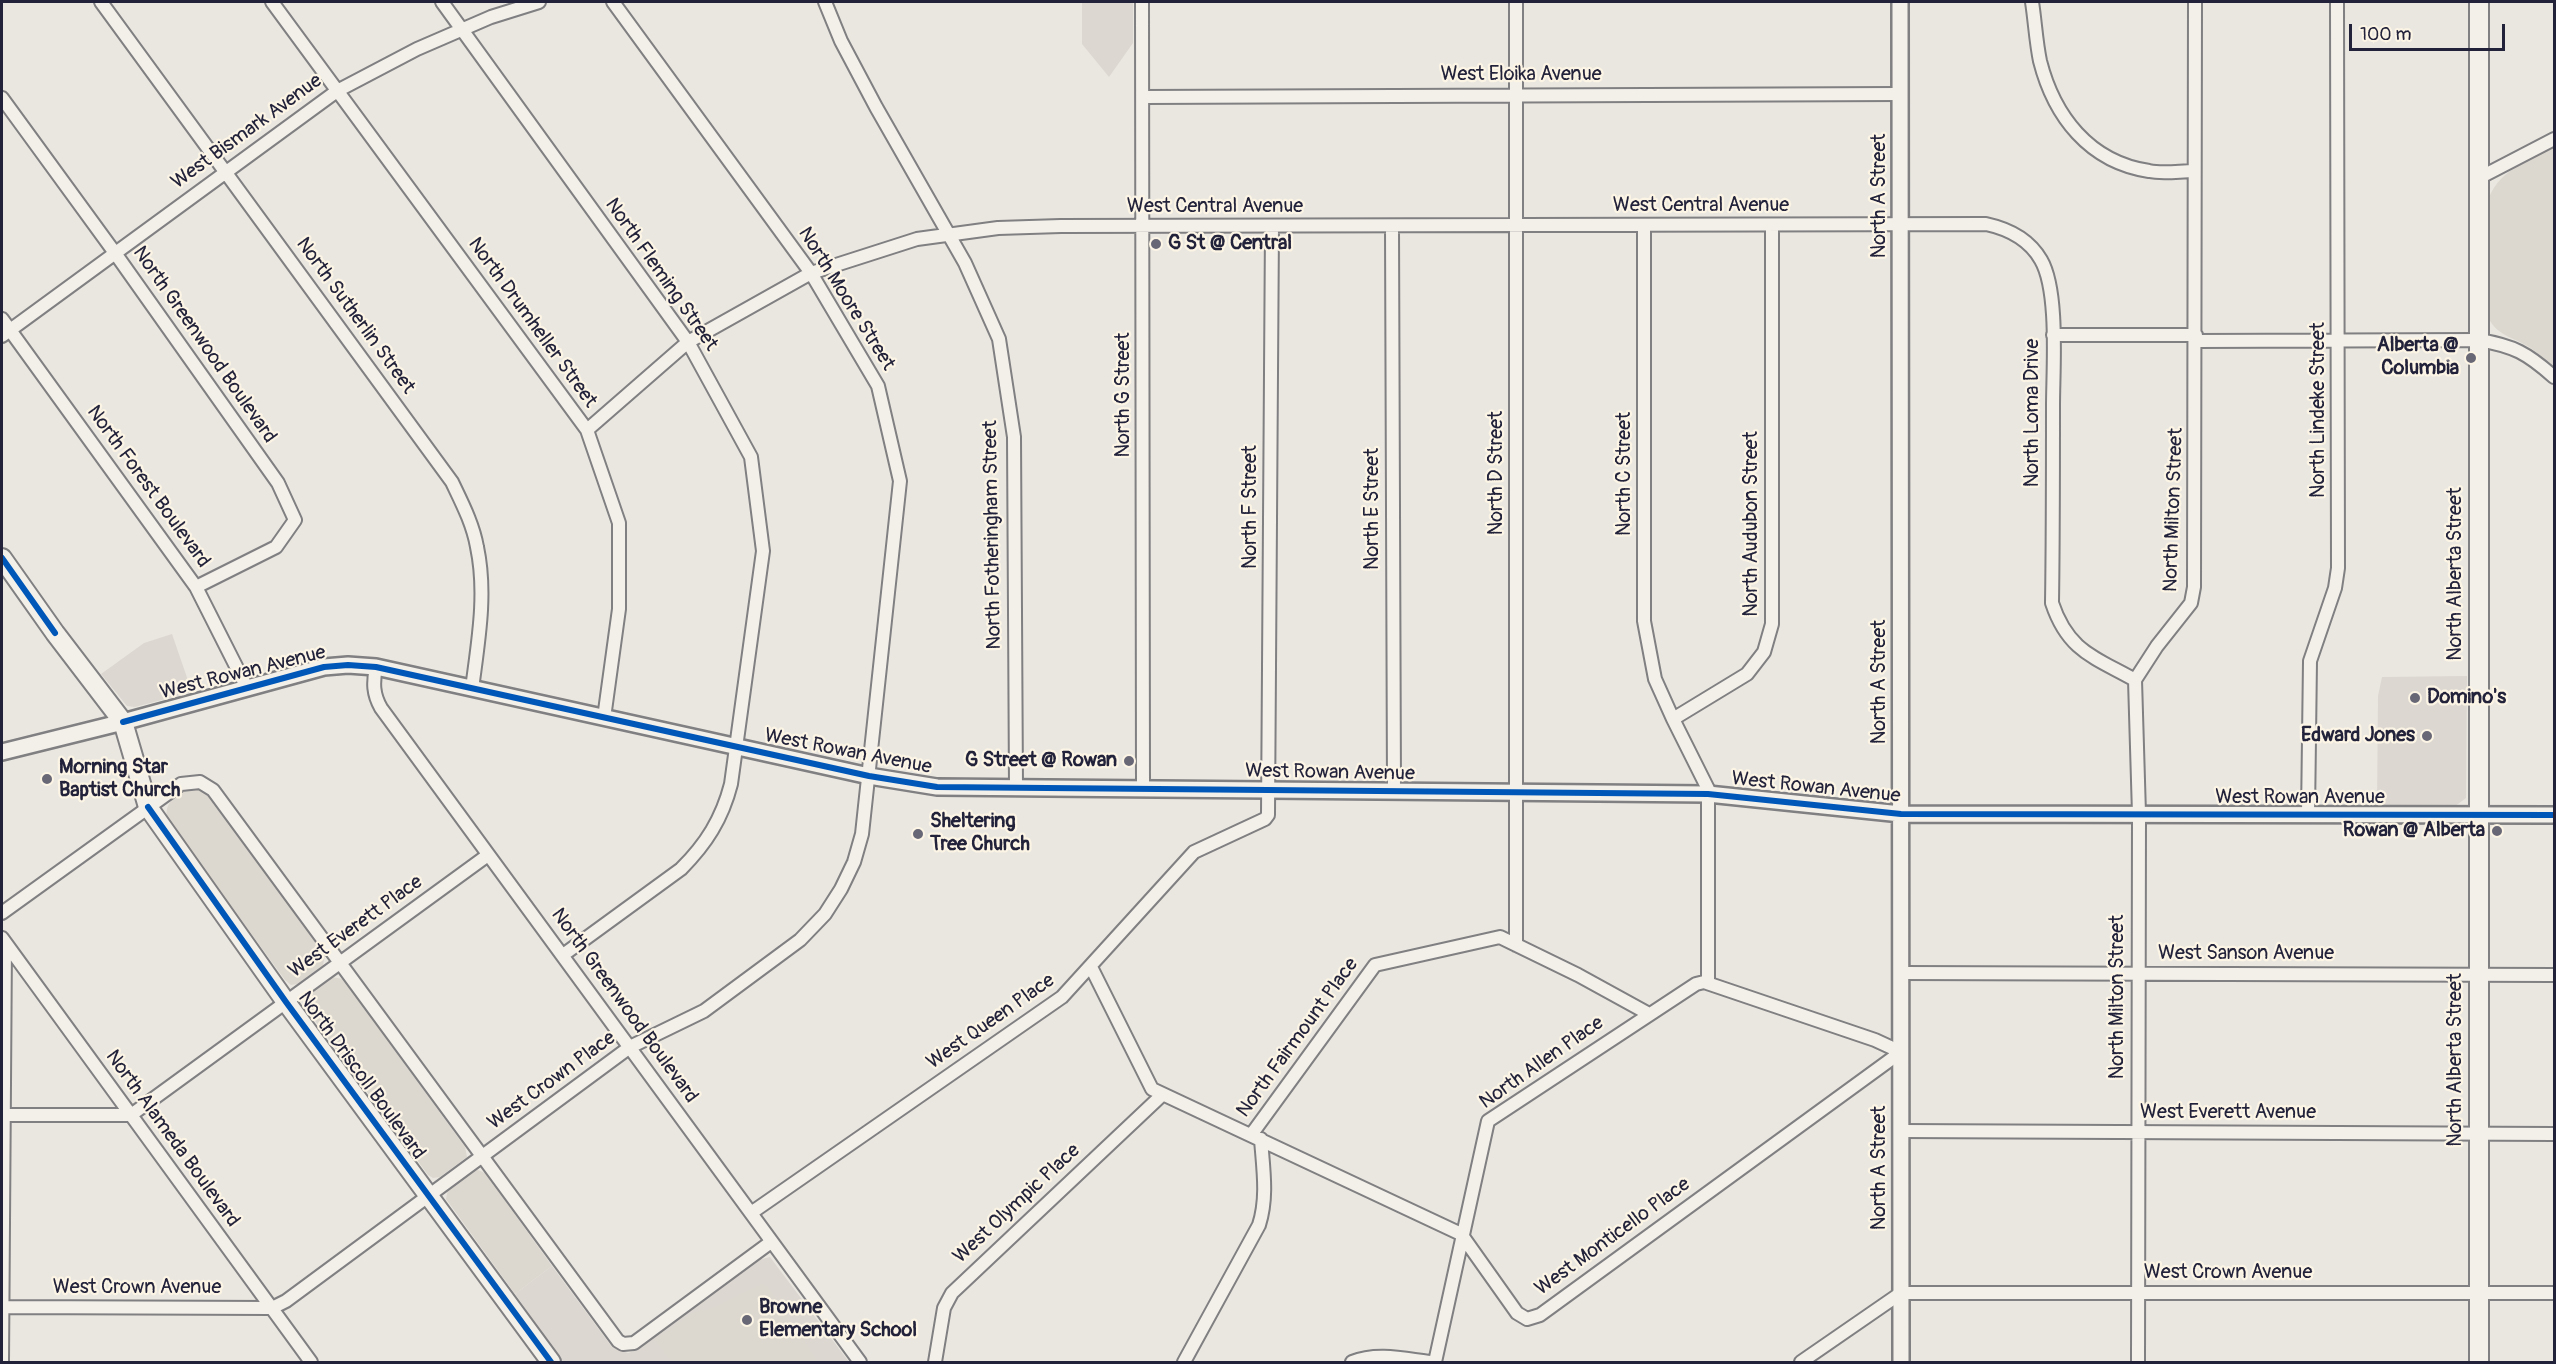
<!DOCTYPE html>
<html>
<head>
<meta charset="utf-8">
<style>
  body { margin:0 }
  #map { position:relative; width:2556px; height:1364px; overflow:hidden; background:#eae7e0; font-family:Pangolin,sans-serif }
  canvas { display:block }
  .frame { position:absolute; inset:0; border:3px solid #22223b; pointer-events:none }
  .scale { position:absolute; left:2349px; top:24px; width:156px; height:27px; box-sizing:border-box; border:3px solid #22223b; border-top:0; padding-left:8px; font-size:18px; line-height:21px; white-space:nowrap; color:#22223b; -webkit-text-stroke:4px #fcf5e5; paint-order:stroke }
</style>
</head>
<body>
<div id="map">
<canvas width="2556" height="1364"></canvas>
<div class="frame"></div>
<div class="scale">100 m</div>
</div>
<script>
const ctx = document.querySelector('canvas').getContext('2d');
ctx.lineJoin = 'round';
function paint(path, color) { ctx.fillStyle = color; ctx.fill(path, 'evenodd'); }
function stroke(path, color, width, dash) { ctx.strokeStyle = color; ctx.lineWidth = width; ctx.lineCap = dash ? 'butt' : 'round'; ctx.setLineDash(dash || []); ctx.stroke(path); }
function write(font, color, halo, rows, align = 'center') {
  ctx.font = font + ' Pangolin,sans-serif'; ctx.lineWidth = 4.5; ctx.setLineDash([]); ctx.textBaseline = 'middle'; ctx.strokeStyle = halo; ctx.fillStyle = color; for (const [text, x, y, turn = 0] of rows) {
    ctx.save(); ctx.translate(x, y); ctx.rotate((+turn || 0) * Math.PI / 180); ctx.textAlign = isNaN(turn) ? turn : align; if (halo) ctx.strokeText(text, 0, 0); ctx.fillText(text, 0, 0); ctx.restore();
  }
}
const built = new Path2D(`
  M1082,2H1133V43L1109,77L1082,44Z
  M172,634L192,692L135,707L127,706L101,674L144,643Z
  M2467,676L2466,798L2454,807H2377L2378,696L2382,677Z
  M770,1257L849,1362H563L515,1294L552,1266L612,1347L628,1353L637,1350L758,1260Z`);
const green = new Path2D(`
  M2554,147V369C2547,362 2540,355 2532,349C2515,337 2494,336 2487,314V203C2497,171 2527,160 2554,147Z
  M197,789L207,794L325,955L323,965L298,984L291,985L285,980L168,820C161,802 182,789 197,789Z
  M332,977L343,979L465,1147L467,1157L440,1177L433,1178L428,1175L305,1007C302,993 321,985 332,977Z
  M478,1170L485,1173L552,1266L515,1294L446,1199L448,1189L472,1171Z
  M763,1283L768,1286L819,1362H671L654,1340L693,1312L710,1309Z`);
const minor = new Path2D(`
  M101,2L452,482C462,503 473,524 477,547C487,594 478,642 472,689
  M272,2L587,430L619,523V609L604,718
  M442,2L688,342L751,457L763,551L731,784C722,819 706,844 681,869L563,955
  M825,2L841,41L876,107L965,263L999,339L1014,437L1016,787
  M1142,2L1143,788
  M2032,2C2035,21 2036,42 2040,61C2054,116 2089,162 2149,171C2163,174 2180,171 2194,171
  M1143,97L1900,94
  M2,98L115,253L278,483L295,520L276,547L196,587
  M2479,178L2554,139
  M1644,225V621L1655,679L1673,719
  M1392,227L1394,791
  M2,319L196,587L247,688
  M2053,335H2196
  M2,336L337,91L417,49L491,17L539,2
  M2196,341L2479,340C2514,346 2527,353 2554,377
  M587,430L688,342L811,273L917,239L998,228L1061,226L1986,224C2009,229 2029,239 2041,260C2059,291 2053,369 2053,406C2053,472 2053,537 2052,603C2068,651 2094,657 2135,680
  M376,667C373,683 373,694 381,708L860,1362
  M2308,815L2310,661L2335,588L2338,568L2337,2
  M2,913L181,784L200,782L213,790L618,1341L623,1344L634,1343L771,1242
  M2,938L311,1362
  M1516,945V2
  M1091,967L1152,1089L1461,1234L1517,1313L1527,1319L1540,1315L1901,1052
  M1901,973L2554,975
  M1708,983V789L1673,719L1747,674L1764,652L1772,624V226
  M2,1115H131L488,855
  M1901,1131L2554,1134
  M1251,1135L1375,965L1500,937L1578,975L1649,1014
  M751,1213L1062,997L1194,852L1265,819L1268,815L1272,226
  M2,1307L272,1308L286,1301L630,1047L704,1011L800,940L825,914L841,889L854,862L862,834L900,481L878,386L811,273L613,2
  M2,1362L5,944
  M935,1362L944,1308L952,1293L1162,1095
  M1184,1362L1259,1225C1268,1197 1263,1168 1261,1139
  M1352,1362C1377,1352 1405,1359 1430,1362
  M1435,1362L1488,1121L1696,984L1704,982L1875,1040L1901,1052
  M1801,1362L1901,1293H2554
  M2138,1362L2139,814L2135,680L2157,646L2191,603L2194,587L2195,2`);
const tertiary = new Path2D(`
  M1900,2L1901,1362
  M2,752L123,722L324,667L348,665L376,667L869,776L937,787L1708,794L1901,814L2554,815`);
const secondary = new Path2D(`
  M2,558L55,633L123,722L148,807L286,1002L551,1362
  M2479,1362V2`);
const cycleway = new Path2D(`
  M2,558L55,633
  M123,722L324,667L348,665L376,667L869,776L937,787L1708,794L1901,814L2554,815
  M148,807L286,1002L551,1362`);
const markers = [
  [1156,244,6,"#686775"],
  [2471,358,6,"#686775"],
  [2415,698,6,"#686775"],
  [2427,736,6,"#686775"],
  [1129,761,6,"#686775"],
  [47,779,6,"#686775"],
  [2497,831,6,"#686775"],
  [918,834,6,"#686775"],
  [747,1320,6,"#686775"]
];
const streetNames = [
  ["West Eloika Avenue",1521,75],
  ["West Bismark Avenue",247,132,-36],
  ["North A Street",1880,196,-90],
  ["West Central Avenue",1701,206],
  ["West Central Avenue",1215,207],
  ["North Fleming Street",661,275,55],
  ["North Moore Street",846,299,58],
  ["North Sutherlin Street",355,316,54],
  ["North Drumheller Street",532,323,54],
  ["North Greenwood Boulevard",204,345,55],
  ["North G Street",1124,395,-90],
  ["North Lindeke Street",2319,410,-90],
  ["North Loma Drive",2033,413,-90],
  ["North D Street",1497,473,-90],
  ["North C Street",1625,474,-90],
  ["North Forest Boulevard",148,487,54],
  ["North F Street",1251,507,-90],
  ["North E Street",1373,509,-90],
  ["North Milton Street",2174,510,-88],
  ["North Audubon Street",1752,524,-90],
  ["North Fotheringham Street",993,535,-91],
  ["North Alberta Street",2456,574,-90],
  ["West Rowan Avenue",243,673,-14],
  ["North A Street",1880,682,-90],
  ["West Rowan Avenue",848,752,11],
  ["West Rowan Avenue",1330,773,1],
  ["West Rowan Avenue",1816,788,6],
  ["West Rowan Avenue",2300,798],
  ["West Everett Place",356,927,-36],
  ["West Sanson Avenue",2246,954],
  ["North Milton Street",2118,997,-90],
  ["North Greenwood Boulevard",624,1006,54],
  ["West Queen Place",991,1022,-35],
  ["North Fairmount Place",1298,1038,-54],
  ["North Alberta Street",2456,1060,-90],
  ["North Allen Place",1542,1063,-35],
  ["North Driscoll Boulevard",361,1076,54],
  ["West Crown Place",552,1081,-36],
  ["West Everett Avenue",2228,1113],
  ["North Alameda Boulevard",172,1139,54],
  ["North A Street",1880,1168,-90],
  ["West Olympic Place",1017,1204,-43],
  ["West Monticello Place",1613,1237,-36],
  ["West Crown Avenue",2228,1273],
  ["West Crown Avenue",137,1288]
];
const poiNames = [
  ["G St @ Central",1168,244],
  ["Alberta @",2459,346,"right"],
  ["Columbia",2459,369,"right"],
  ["Domino's",2427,698],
  ["Edward Jones",2415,736,"right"],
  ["G Street @ Rowan",1117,761,"right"],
  ["Morning Star",59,768],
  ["Baptist Church",59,791],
  ["Sheltering",930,822],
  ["Tree Church",930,845],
  ["Rowan @ Alberta",2485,831,"right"],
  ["Browne",759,1308],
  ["Elementary School",759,1331]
];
paint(built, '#dcd7d1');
paint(green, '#dcd8d0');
stroke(minor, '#807f81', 16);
stroke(tertiary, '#807f81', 20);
stroke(secondary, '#807f81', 22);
stroke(minor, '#f3f0ea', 12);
stroke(tertiary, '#f3f0ea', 15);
stroke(secondary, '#f3f0ea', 18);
stroke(cycleway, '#0057b8', 6);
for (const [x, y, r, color] of markers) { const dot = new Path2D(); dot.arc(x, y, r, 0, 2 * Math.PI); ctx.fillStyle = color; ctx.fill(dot); stroke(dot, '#fcf5e5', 2); }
write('20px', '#22223b', '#fcf5e5', streetNames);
write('bold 20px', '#22223b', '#fcf5e5', poiNames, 'left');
</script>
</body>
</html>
